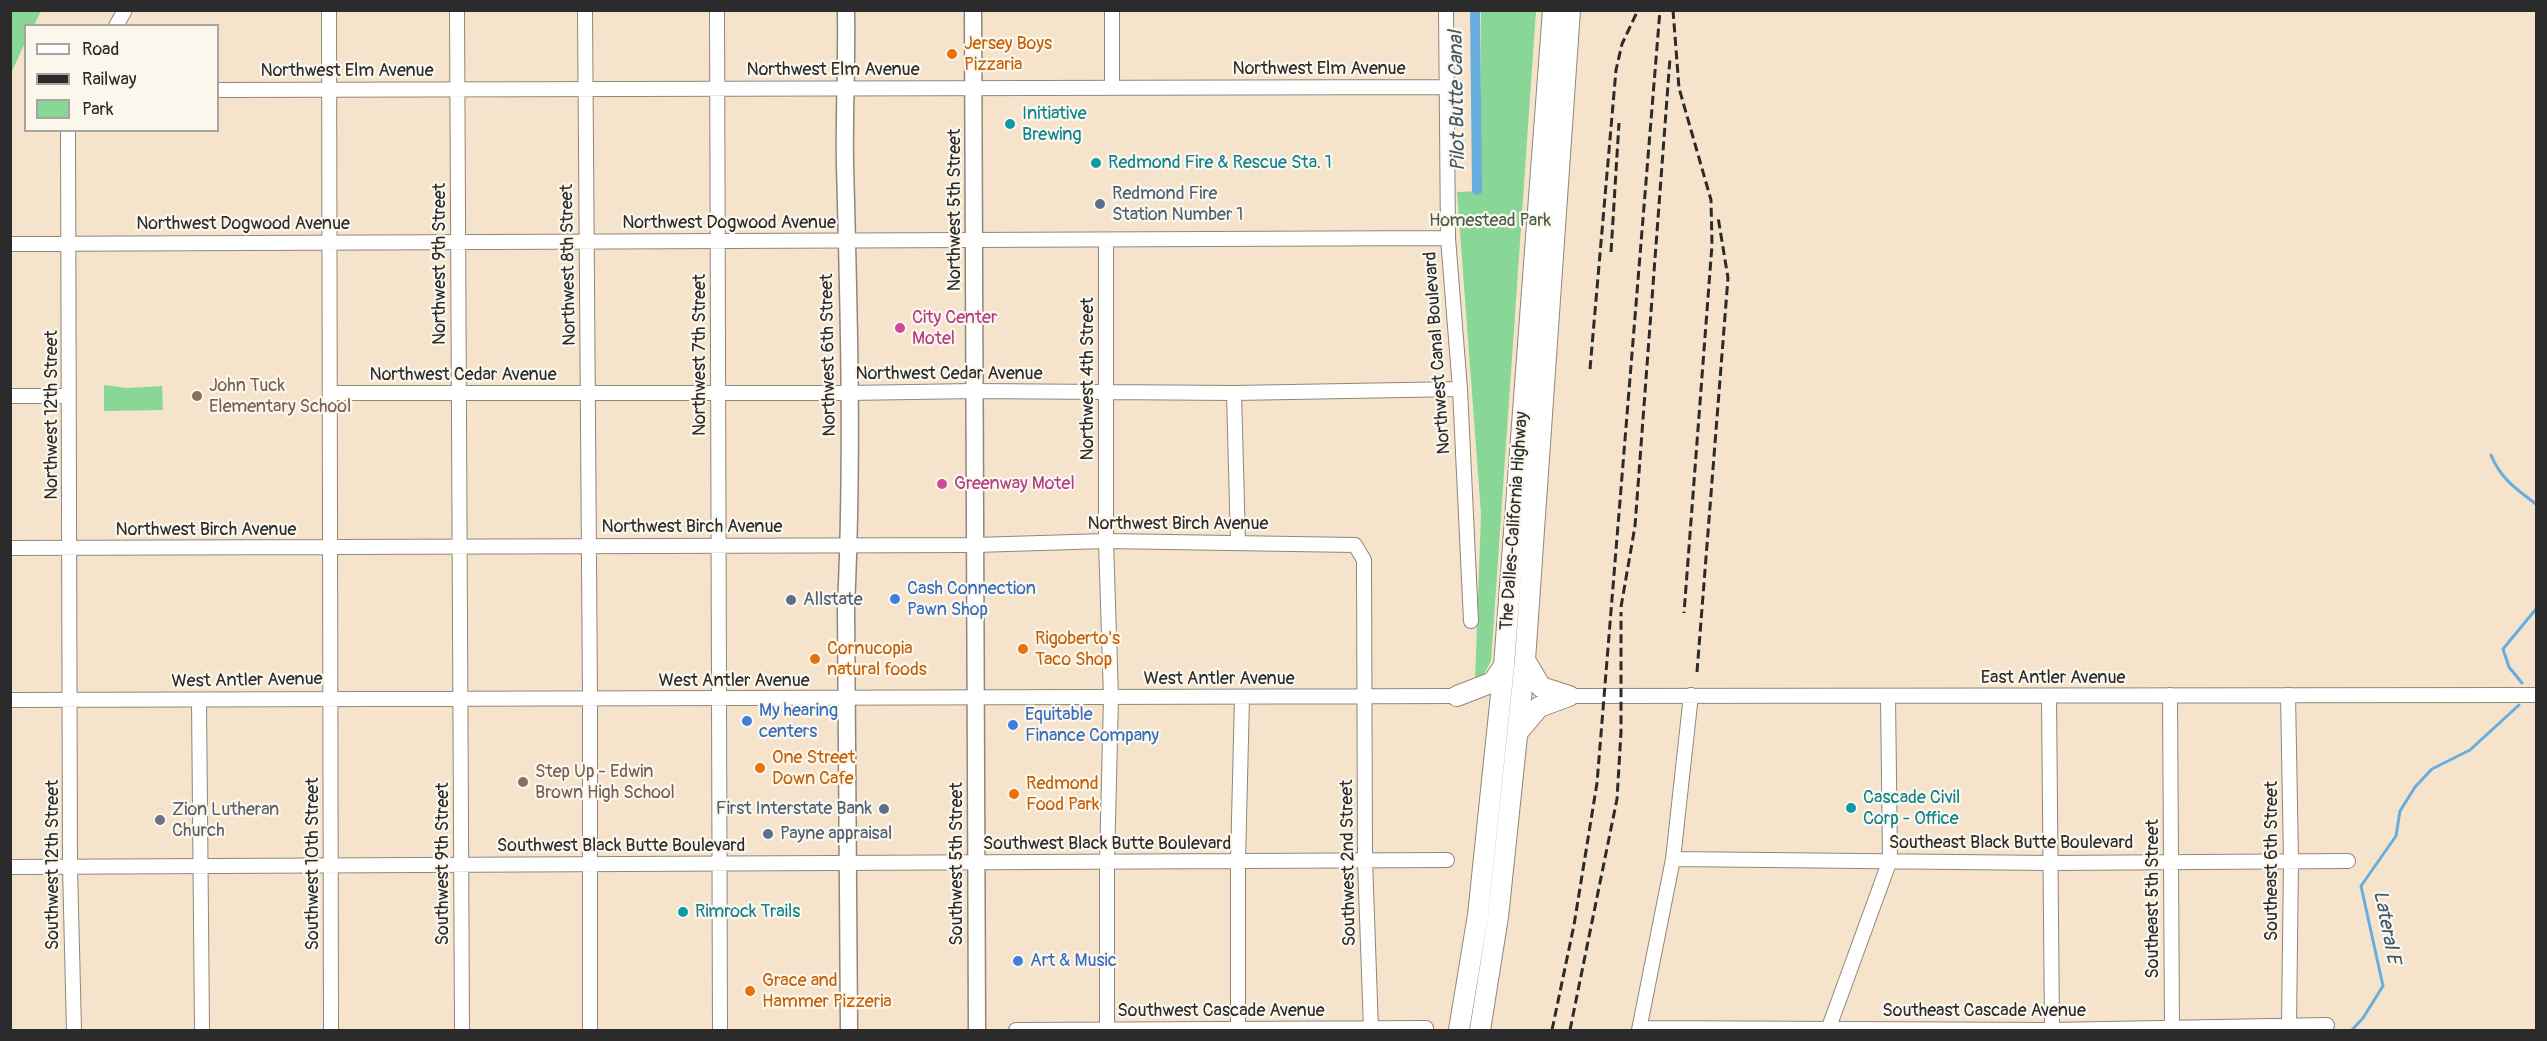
<!DOCTYPE html>
<html>
<head>
<meta charset="utf-8">
<style>
  body { margin:0 }
  #map { position:relative; width:2547px; height:1041px; overflow:hidden; background:#f6e3cb; font-family:Pangolin,sans-serif }
  canvas { display:block }
  .frame { position:absolute; inset:0; border:12px solid #2b2b2b; pointer-events:none }
  .legend { position:absolute; left:24px; top:24px; width:195px; height:108px; box-sizing:border-box; background:#fbf7ec; border:2px solid #a8a59f; margin:0; padding:8px 10px; list-style:none; font-size:18px; color:#2b2b2b }
  .legend li { display:flex; align-items:center; gap:12px; height:30px }
  .legend b { width:30px; border:2px solid #a8a59f }
</style>
</head>
<body>
<div id="map">
<canvas width="2547" height="1041"></canvas>
<div class="frame"></div>
<ul class="legend">
<li><b style="height:8px;background:#fff"></b>Road</li>
<li><b style="height:8px;background:#2b2b2b"></b>Railway</li>
<li><b style="height:16px;background:#89d796"></b>Park</li>
</ul>
</div>
<script>
const ctx = document.querySelector('canvas').getContext('2d');
ctx.lineJoin = 'round';
function paint(path, color) { ctx.fillStyle = color; ctx.fill(path, 'evenodd'); }
function stroke(path, color, width, dash) { ctx.strokeStyle = color; ctx.lineWidth = width; ctx.lineCap = dash ? 'butt' : 'round'; ctx.setLineDash(dash || []); ctx.stroke(path); }
function write(font, color, halo, rows, align = 'center') {
  ctx.font = font + ' Pangolin,sans-serif'; ctx.lineWidth = 4.5; ctx.setLineDash([]); ctx.textBaseline = 'middle'; ctx.strokeStyle = halo; ctx.fillStyle = color; for (const [text, x, y, turn = 0] of rows) {
    ctx.save(); ctx.translate(x, y); ctx.rotate((+turn || 0) * Math.PI / 180); ctx.textAlign = isNaN(turn) ? turn : align; if (halo) ctx.strokeText(text, 0, 0); ctx.fillText(text, 0, 0); ctx.restore();
  }
}
const green = new Path2D(`
  M11,10L41,11L34,25L26,26L25,43L11,73Z
  M1481,11H1536L1491,661L1483,676L1475,681L1481,514L1457,192L1481,191Z
  M104,385L127,388L162,386L163,410L104,411Z`);
const stream = new Path2D(`
  M2491,455C2500,478 2517,490 2536,504
  M2522,683L2509,667L2503,649L2536,609
  M2352,1030L2363,1018L2383,986L2361,886L2396,836L2400,811L2415,787L2432,769L2470,750L2519,705`);
const canal = new Path2D(`
  M1475,10L1477,190`);
const minor = new Path2D(`
  M329,10L331,1030
  M457,10L462,1030
  M585,10L590,698V1030
  M717,10L720,1030
  M1446,10L1448,238L1460,389L1471,621
  M116,26L125,10
  M1112,88V10
  M218,90L1448,87
  M68,130L70,867L74,1030
  M1106,240V541L1111,698L1107,862V1030
  M10,244L1448,238
  M330,393H849L974,391L1234,393L1460,389
  M1234,393L1238,542
  M10,396H69
  M10,548L975,545L1106,541L1355,545L1364,560L1365,861L1371,1030
  M2170,695L2172,1030
  M2288,695L2291,860L2289,1026
  M1569,696L2536,695
  M2049,696L2052,1030
  M10,700L1457,696
  M199,700L202,1030
  M1673,859L2050,863L2348,861
  M10,867L1447,860
  M1640,1028L2051,1030L2327,1025
  M1016,1030L1426,1028
  M1238,1030V861L1242,698
  M1639,1030L1673,859L1691,695
  M1828,1030L1890,860L1888,696`);
const major = new Path2D(`
  M846,10C847,62 844,114 845,165C849,313 853,460 846,607L849,1030
  M973,10L977,1030`);
const highway = new Path2D(`
  M1525,660L1541,687L1569,696
  M1457,696L1493,682L1504,666
  M1518,732L1539,707L1569,696
  M1459,1030L1478,915L1504,666L1553,10
  M1480,1030L1498,917L1525,660L1570,10`);
const rail = new Path2D(`
  M1673,10L1679,88L1711,200L1712,245L1684,613
  M1611,252L1619,123
  M1590,369L1616,70L1622,44L1638,10
  M1621,607L1635,526L1670,58
  M1697,672L1728,278L1718,217
  M1552,1030L1574,925L1597,783L1660,10
  M1570,1030L1617,799L1621,732V612`);
const markers = [
  [952,54,6,"#e8710a"],
  [1010,124,6,"#0f9aa8"],
  [1096,163,6,"#0f9aa8"],
  [1100,204,6,"#5c6f8a"],
  [900,328,6,"#d1479c"],
  [197,396,6,"#8d6e63"],
  [942,484,6,"#d1479c"],
  [895,599,6,"#3f7fe0"],
  [791,600,6,"#5c6f8a"],
  [1023,649,6,"#e8710a"],
  [815,659,6,"#e8710a"],
  [747,721,6,"#3f7fe0"],
  [1013,725,6,"#3f7fe0"],
  [760,768,6,"#e8710a"],
  [523,782,6,"#8d6e63"],
  [1014,794,6,"#e8710a"],
  [1851,808,6,"#0f9aa8"],
  [884,809,6,"#5c6f8a"],
  [160,820,6,"#6b7280"],
  [768,834,6,"#5c6f8a"],
  [683,912,6,"#0f9aa8"],
  [1018,961,6,"#3f7fe0"],
  [750,991,6,"#e8710a"]
];
const foodNames = [
  ["Jersey Boys",964,44],
  ["Pizzaria",964,65],
  ["Rigoberto's",1035,639],
  ["Taco Shop",1035,660],
  ["Cornucopia",827,649],
  ["natural foods",827,670],
  ["One Street",772,758],
  ["Down Cafe",772,779],
  ["Redmond",1026,784],
  ["Food Park",1026,805],
  ["Grace and",762,981],
  ["Hammer Pizzeria",762,1002]
];
const streetNames = [
  ["Northwest Elm Avenue",1319,69],
  ["Northwest Elm Avenue",833,70],
  ["Northwest Elm Avenue",347,71],
  ["Northwest 5th Street",955,210,-90],
  ["Northwest Dogwood Avenue",729,223],
  ["Northwest Dogwood Avenue",243,224],
  ["Northwest 9th Street",440,264,-90],
  ["Northwest 8th Street",569,265,-91],
  ["Northwest Canal Boulevard",1438,353,-94],
  ["Northwest 7th Street",700,355,-90],
  ["Northwest 6th Street",829,355,-91],
  ["Northwest Cedar Avenue",949,374],
  ["Northwest Cedar Avenue",463,375],
  ["Northwest 4th Street",1088,379,-90],
  ["Northwest 12th Street",52,415,-90],
  ["The Dalles-California Highway",1515,521,-86],
  ["Northwest Birch Avenue",1178,524],
  ["Northwest Birch Avenue",692,527],
  ["Northwest Birch Avenue",206,530],
  ["East Antler Avenue",2053,678],
  ["West Antler Avenue",1219,679],
  ["West Antler Avenue",247,681,-1],
  ["West Antler Avenue",734,681],
  ["Southeast Black Butte Boulevard",2011,843],
  ["Southwest Black Butte Boulevard",1107,844],
  ["Southwest Black Butte Boulevard",621,846],
  ["Southeast 6th Street",2272,861,-90],
  ["Southwest 2nd Street",1349,863,-91],
  ["Southwest 10th Street",313,864,-90],
  ["Southwest 9th Street",443,864,-90],
  ["Southwest 5th Street",957,864,-90],
  ["Southwest 12th Street",53,865,-90],
  ["Southeast 5th Street",2153,899,-90],
  ["Southwest Cascade Avenue",1221,1011],
  ["Southeast Cascade Avenue",1984,1011]
];
const cultureNames = [
  ["Initiative",1022,114],
  ["Brewing",1022,135],
  ["Redmond Fire & Rescue Sta. 1",1108,163],
  ["Cascade Civil",1863,798],
  ["Corp - Office",1863,819],
  ["Rimrock Trails",695,912]
];
const serviceNames = [
  ["Redmond Fire",1112,194],
  ["Station Number 1",1112,215],
  ["Allstate",803,600],
  ["First Interstate Bank",872,809,"right"],
  ["Payne appraisal",780,834]
];
const parkNames = [
  ["Homestead Park",1490,221]
];
const hotelNames = [
  ["City Center",912,318],
  ["Motel",912,339],
  ["Greenway Motel",954,484]
];
const educationNames = [
  ["John Tuck",209,386],
  ["Elementary School",209,407],
  ["Step Up - Edwin",535,772],
  ["Brown High School",535,793]
];
const shopNames = [
  ["Cash Connection",907,589],
  ["Pawn Shop",907,610],
  ["My hearing",759,711],
  ["centers",759,732],
  ["Equitable",1025,715],
  ["Finance Company",1025,736],
  ["Art & Music",1030,961]
];
const worshipNames = [
  ["Zion Lutheran",172,810],
  ["Church",172,831]
];
const waterNames = [
  ["Pilot Butte Canal",1458,101,-91],
  ["Lateral E",2386,927,79]
];
paint(green, '#89d796');
stroke(stream, '#67aede', 3);
stroke(canal, '#67aede', 10);
stroke(minor, '#90877b', 16);
stroke(major, '#90877b', 19);
stroke(highway, '#90877b', 22);
stroke(minor, '#fff', 14);
stroke(major, '#fff', 16);
stroke(highway, '#fff', 20);
stroke(rail, '#2b2b2b', 3, [9, 4.5]);
for (const [x, y, r, color] of markers) { const dot = new Path2D(); dot.arc(x, y, r, 0, 2 * Math.PI); ctx.fillStyle = color; ctx.fill(dot); stroke(dot, '#fbf7ec', 2); }
write('18px', '#c56008', '#fbf7ec', foodNames, 'left');
write('18px', '#2b2b2b', '#fbf7ec', streetNames);
write('18px', '#0d838f', '#fbf7ec', cultureNames, 'left');
write('18px', '#4e5e75', '#fbf7ec', serviceNames, 'left');
write('18px', '#475f4b', '#fbf7ec', parkNames);
write('18px', '#b23c85', '#fbf7ec', hotelNames, 'left');
write('18px', '#785e54', '#fbf7ec', educationNames, 'left');
write('18px', '#366cbe', '#fbf7ec', shopNames, 'left');
write('18px', '#5b616d', '#fbf7ec', worshipNames, 'left');
write('italic 20px', '#40596a', '#fbf7ec', waterNames);
</script>
</body>
</html>
